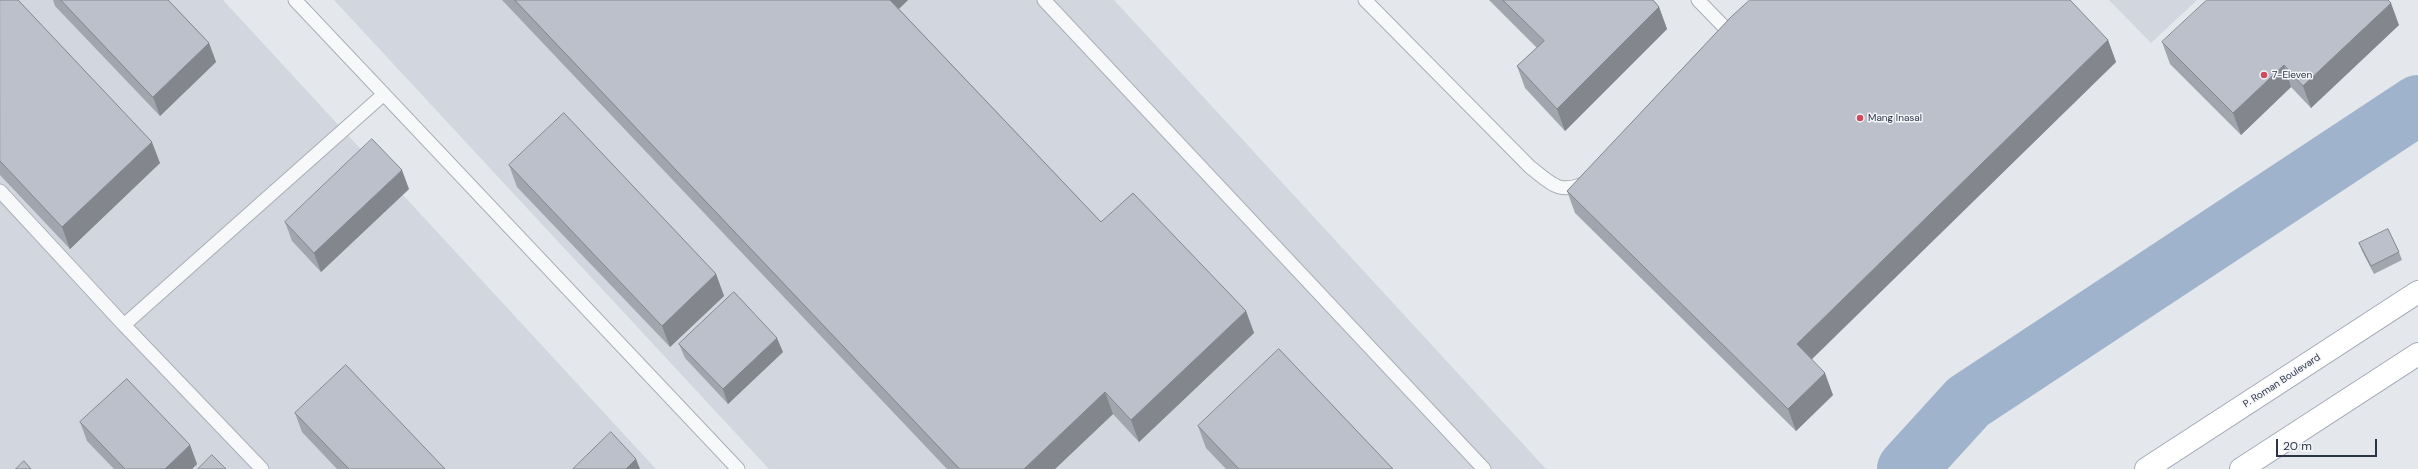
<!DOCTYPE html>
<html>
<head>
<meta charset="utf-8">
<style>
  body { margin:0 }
  #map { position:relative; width:2418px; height:469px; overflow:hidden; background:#e4e7ec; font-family:"DM Sans",sans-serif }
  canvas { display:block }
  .scale { position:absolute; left:2276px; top:439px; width:101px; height:18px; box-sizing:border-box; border:2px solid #2b3445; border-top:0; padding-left:5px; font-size:12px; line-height:14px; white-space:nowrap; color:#2b3445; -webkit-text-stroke:3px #f4f6f9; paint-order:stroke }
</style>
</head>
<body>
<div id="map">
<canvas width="2418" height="469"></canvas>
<div class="scale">20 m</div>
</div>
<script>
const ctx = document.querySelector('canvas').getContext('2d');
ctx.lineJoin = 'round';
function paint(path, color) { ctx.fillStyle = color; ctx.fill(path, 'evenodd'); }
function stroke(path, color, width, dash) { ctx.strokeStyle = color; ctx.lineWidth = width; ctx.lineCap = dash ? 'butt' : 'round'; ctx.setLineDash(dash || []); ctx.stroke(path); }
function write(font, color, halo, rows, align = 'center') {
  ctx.font = font + ' "DM Sans",sans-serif'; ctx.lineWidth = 3; ctx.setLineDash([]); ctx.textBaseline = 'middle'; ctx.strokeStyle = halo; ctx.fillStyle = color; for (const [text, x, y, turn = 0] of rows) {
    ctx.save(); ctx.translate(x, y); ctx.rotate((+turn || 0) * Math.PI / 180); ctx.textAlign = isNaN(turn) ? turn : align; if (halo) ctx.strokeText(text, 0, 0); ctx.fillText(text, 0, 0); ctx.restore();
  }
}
const built = new Path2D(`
  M0,0H223L656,469H0Z
  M334,0H1114L1546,469H769Z
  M2109,0H2197L2151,43Z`);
const river = new Path2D(`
  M1907,469L1968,402L2418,105`);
const lane = new Path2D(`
  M295,0L738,469
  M1044,0L1484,469
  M1365,0L1530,167C1551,183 1558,195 1585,183
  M1698,0L1730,33
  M0,191L124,325
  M262,469L124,325L384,94`);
const primary = new Path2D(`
  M2146,469L2418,292
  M2241,469L2418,354`);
const wall = new Path2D(`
  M0,0L160,163L70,249L0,175Z
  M53,0H168L209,43L216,62L160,116L55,6Z
  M502,0H908L899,9L1101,222L1246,311L1254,333L1139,442L1113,414L1055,469H947Z
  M1489,0H1653L1659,7L1667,29L1565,131L1525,88L1517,66L1537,48Z
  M2399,25L2311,108L2291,87L2241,135L2170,64L2162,42Z
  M2108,40L2116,62L1811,359L1833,395L1796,431L1575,213L1567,191Z
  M509,165L716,274L724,296L670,347L517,187Z
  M409,189L321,272L292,241L285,222Z
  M2359,243L2399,252L2402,260L2374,274L2362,251Z
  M679,344L783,352L728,404L685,358Z
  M295,413L445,469H337L302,432Z
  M80,422L190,445L197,464L192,469H114L87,441Z
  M1198,426L1393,469H1226L1206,448Z`);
const shadedWall = new Path2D(`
  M886,0H908L892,15Z
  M2391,3L2399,25L2311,108L2303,86Z
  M1659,7L1667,29L1565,131L1557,109Z
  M2108,40L2116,62L1805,366L1797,344Z
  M209,43L216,62L160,116L153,97Z
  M2284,65L2291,87L2241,135L2233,113Z
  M152,142L160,163L70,249L62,227Z
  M402,170L409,189L321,272L314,253Z
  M716,274L724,296L670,347L662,326Z
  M1246,311L1254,333L1139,442L1131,420Z
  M777,338L783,352L728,404L723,389Z
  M1825,373L1833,395L1796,431L1788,409Z
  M1105,392L1113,414L1055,469H1024Z
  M190,445L197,464L192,469H165Z
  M636,459L640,469H626Z`);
const building = new Path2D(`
  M0,0H18L152,142L62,227L0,161Z
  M61,0H168L209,43L153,97Z
  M515,0H890L1101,222L1133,193L1246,311L1131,420L1105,392L1024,469H960Z
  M1503,0H1653L1659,7L1557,109L1517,66L1544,41Z
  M1750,0H2070L2108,40L1797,344L1825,373L1788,409L1567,191L1731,17Z
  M2207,0H2388L2391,3L2303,86L2284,65L2233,113L2162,42Z
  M564,113L716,274L662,326L509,165Z
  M372,139L402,170L314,253L285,222Z
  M2388,229L2399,252L2371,266L2359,243Z
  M734,292L777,338L723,389L679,344Z
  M1279,349L1393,469H1239L1198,426Z
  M346,365L445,469H349L295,413Z
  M127,379L190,445L165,469H125L80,422Z
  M611,432L636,459L626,469H573Z
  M212,455L226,469H198Z
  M24,461L31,469H16Z`);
const markers = [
  [2264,75,4,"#d1495b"],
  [1860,118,4,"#d1495b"]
];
const poiNames = [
  ["7-Eleven",2272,75],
  ["Mang Inasal",1868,118]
];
const streetNames = [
  ["P. Roman Boulevard",2282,381,-33]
];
paint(built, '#d2d6de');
stroke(river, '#9fb4cc', 60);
stroke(lane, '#a9aeb7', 15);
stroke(primary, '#a3abb8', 24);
stroke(lane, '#f7f8fa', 13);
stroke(primary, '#fff', 22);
paint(wall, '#a1a5ae');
paint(shadedWall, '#83868d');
paint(building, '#bbc0ca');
stroke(building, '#83868d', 1);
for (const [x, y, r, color] of markers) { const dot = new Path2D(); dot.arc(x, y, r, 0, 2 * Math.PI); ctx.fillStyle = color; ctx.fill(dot); stroke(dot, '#f4f6f9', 1.5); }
write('10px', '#2b3445', '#f4f6f9', poiNames, 'left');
write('10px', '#2b3445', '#f4f6f9', streetNames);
</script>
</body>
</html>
